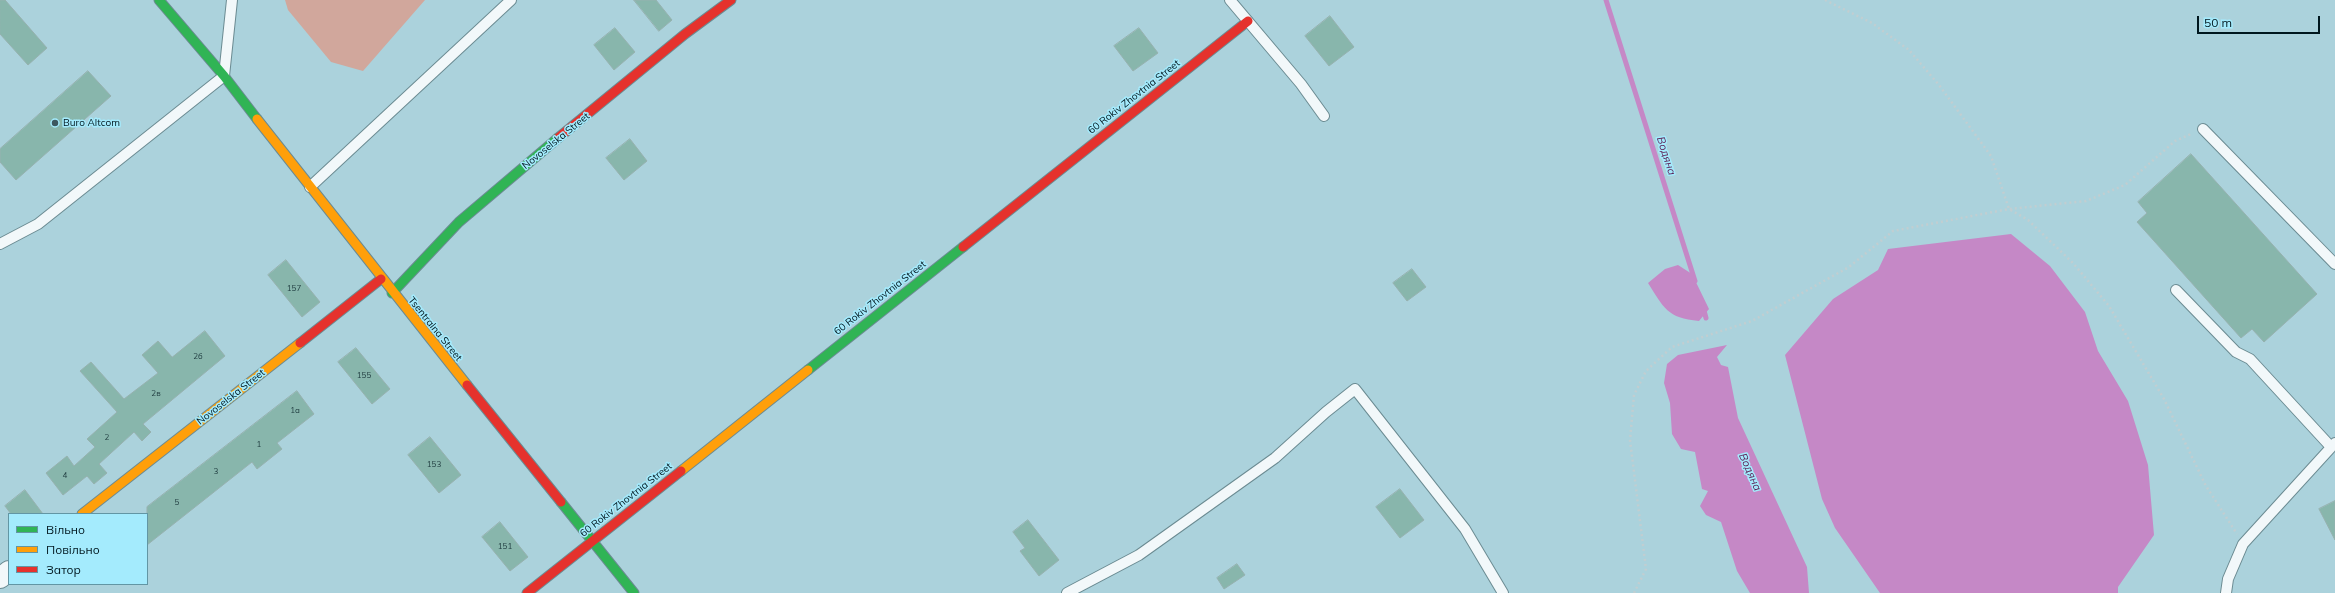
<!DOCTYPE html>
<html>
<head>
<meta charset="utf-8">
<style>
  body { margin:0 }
  #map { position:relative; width:2335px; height:593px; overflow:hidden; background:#abd2dc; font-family:Mulish,sans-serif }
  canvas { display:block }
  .legend { position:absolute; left:8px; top:513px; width:140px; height:72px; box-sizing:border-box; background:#a4ebfd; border:1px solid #6296a4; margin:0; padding:5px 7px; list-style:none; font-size:12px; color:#00171e }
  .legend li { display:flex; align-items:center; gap:8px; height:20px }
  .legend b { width:20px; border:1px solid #6296a4 }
  .scale { position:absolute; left:2197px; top:16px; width:123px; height:18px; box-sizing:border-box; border:2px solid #00171e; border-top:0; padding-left:5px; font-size:12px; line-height:14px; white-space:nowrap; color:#00171e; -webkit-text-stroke:3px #a4ebfd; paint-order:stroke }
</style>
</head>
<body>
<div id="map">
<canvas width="2335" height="593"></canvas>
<ul class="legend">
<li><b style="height:5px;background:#30b455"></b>Вільно</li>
<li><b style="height:5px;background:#ff9f0a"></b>Повільно</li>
<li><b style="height:5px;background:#e5322d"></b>Затор</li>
</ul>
<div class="scale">50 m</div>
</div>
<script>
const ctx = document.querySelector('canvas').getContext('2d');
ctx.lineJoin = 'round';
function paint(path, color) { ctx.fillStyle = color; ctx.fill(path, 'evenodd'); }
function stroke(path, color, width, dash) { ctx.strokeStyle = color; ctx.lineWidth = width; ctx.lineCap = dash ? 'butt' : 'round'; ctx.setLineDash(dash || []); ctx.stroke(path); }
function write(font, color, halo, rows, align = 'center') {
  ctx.font = font + ' Mulish,sans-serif'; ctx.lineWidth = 3; ctx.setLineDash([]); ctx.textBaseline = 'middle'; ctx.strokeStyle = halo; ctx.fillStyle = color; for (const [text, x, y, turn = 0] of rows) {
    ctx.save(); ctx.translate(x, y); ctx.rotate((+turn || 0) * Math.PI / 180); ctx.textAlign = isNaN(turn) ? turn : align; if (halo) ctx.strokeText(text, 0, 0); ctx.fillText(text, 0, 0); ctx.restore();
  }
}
const green = new Path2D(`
  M285,0H425L363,71L331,62L288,10Z`);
const water = new Path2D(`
  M2011,234L2050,266L2085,312L2098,351L2128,401L2148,465L2154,535L2118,587V593H1880L1835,528L1822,499L1785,355L1833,299L1878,270L1888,249Z
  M1678,265L1692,274L1709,309L1699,321C1667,318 1664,308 1648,283L1665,269Z
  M1727,345L1717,357L1721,365L1728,367L1738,418L1807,567L1809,593H1750L1737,571L1721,522L1706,515L1700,506L1708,491L1702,489L1695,452L1681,449L1672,434L1670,403L1664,383L1667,364L1678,355Z`);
const stream = new Path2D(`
  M1606,0L1695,281
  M1703,307L1706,318`);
const building = new Path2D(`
  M0,0H5L47,48L28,65L0,34Z
  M634,0H656L672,20L659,31Z
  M1330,16L1354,47L1329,66L1305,36Z
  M615,28L635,52L614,70L594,45Z
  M1139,28L1158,53L1133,71L1114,46Z
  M88,71L111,96L16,180L0,162V149Z
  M630,139L647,161L624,180L606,158Z
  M2191,154L2317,294L2264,342L2252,329L2241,338L2137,222L2147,213L2138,202Z
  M286,260L320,302L302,317L268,275Z
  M1412,269L1426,287L1407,301L1393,283Z
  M205,331L225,356L143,424L151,432L142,441L134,432L99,464L107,473L94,484L87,476L63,495L46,473L67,456L74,466L95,447L87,439L117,412L80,371L91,362L124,399L158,373L142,355L158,341L172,357Z
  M356,348L390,389L372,404L338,362Z
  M297,391L314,414L277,443L282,449L257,469L252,462L147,545V507Z
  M430,437L461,475L439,493L408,455Z
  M1400,489L1424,520L1400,538L1376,507Z
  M25,490L43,514H11L5,506Z
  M2335,501V540L2319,509Z
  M1028,520L1059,560L1039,576L1020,551L1025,548L1013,532Z
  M500,522L528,557L510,571L482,537Z
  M1237,564L1245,575L1224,589L1217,578Z`);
const path = new Path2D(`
  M1825,0L1872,23L1909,50L1939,85L1991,156L2009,209L2028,220L2073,263L2109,306L2164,399L2206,486L2237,534
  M1634,593L1646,569L1630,440L1634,395L1646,371L1672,347L1752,321L1849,267L1893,231L2009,209L2086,201L2125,185L2175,141L2191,134`);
const lane = new Path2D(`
  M1230,0L1301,84L1324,116
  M2203,129L2335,264
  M310,187L511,0
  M0,244L38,224L224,76L232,0
  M2176,290L2236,352L2250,359L2331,447
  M1067,593L1139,555L1275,458L1326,412L1355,389L1465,529L1503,593
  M2226,593L2228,579L2243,544L2335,443`);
const street = new Path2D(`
  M0,578L9,571`);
const fast = new Path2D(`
  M159,0L224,76L257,119
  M392,293L459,222L558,138
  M808,370L963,247
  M561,502L634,593`);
const slow = new Path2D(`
  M257,119L467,385
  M681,471L808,370
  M82,514L300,343`);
const jam = new Path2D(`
  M558,138L685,34L731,0
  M963,247L1248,21
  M300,343L381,279
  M467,385L561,502
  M527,593L681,471`);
const markers = [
  [55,123,4,"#3c5860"]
];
const numberNames = [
  ["157",294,289],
  ["2б",198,357],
  ["155",364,376],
  ["2в",156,394],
  ["1а",295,411],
  ["2",107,438],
  ["1",259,445],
  ["153",434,465],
  ["3",216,472],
  ["4",65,476],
  ["5",177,503],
  ["151",505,547]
];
const streetNames = [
  ["60 Rokiv Zhovtnia Street",1134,97,-38],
  ["Novoselska Street",556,141,-39],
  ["60 Rokiv Zhovtnia Street",880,298,-38],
  ["Tsentralna Street",435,329,51],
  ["Novoselska Street",231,397,-38],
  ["60 Rokiv Zhovtnia Street",626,500,-38]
];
const poiNames = [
  ["Buro Altcom",63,123]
];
const waterNames = [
  ["Водяна",1666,156,72],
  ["Водяна",1750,472,66]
];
paint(green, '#d1a79c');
paint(water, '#c588c6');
stroke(stream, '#c588c6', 5);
paint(building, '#88b6ac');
stroke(building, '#96b1af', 1);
stroke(lane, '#6b8b92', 12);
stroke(street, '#6b8b92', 22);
stroke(fast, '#6b8b92', 11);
stroke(slow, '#6b8b92', 11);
stroke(jam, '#6b8b92', 11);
stroke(path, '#c1ced1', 2.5, [2, 3]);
stroke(lane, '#f2f8fa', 10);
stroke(street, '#f2f8fa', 20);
stroke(fast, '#30b455', 9);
stroke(slow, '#ff9f0a', 9);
stroke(jam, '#e5322d', 9);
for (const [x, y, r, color] of markers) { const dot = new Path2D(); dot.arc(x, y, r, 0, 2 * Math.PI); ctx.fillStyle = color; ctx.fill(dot); stroke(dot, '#a4ebfd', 1.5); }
write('8px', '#223f42', null, numberNames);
write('10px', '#00171e', '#a4ebfd', streetNames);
write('10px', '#00171e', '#a4ebfd', poiNames, 'left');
write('italic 11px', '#5a194f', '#a4ebfd', waterNames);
</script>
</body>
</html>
